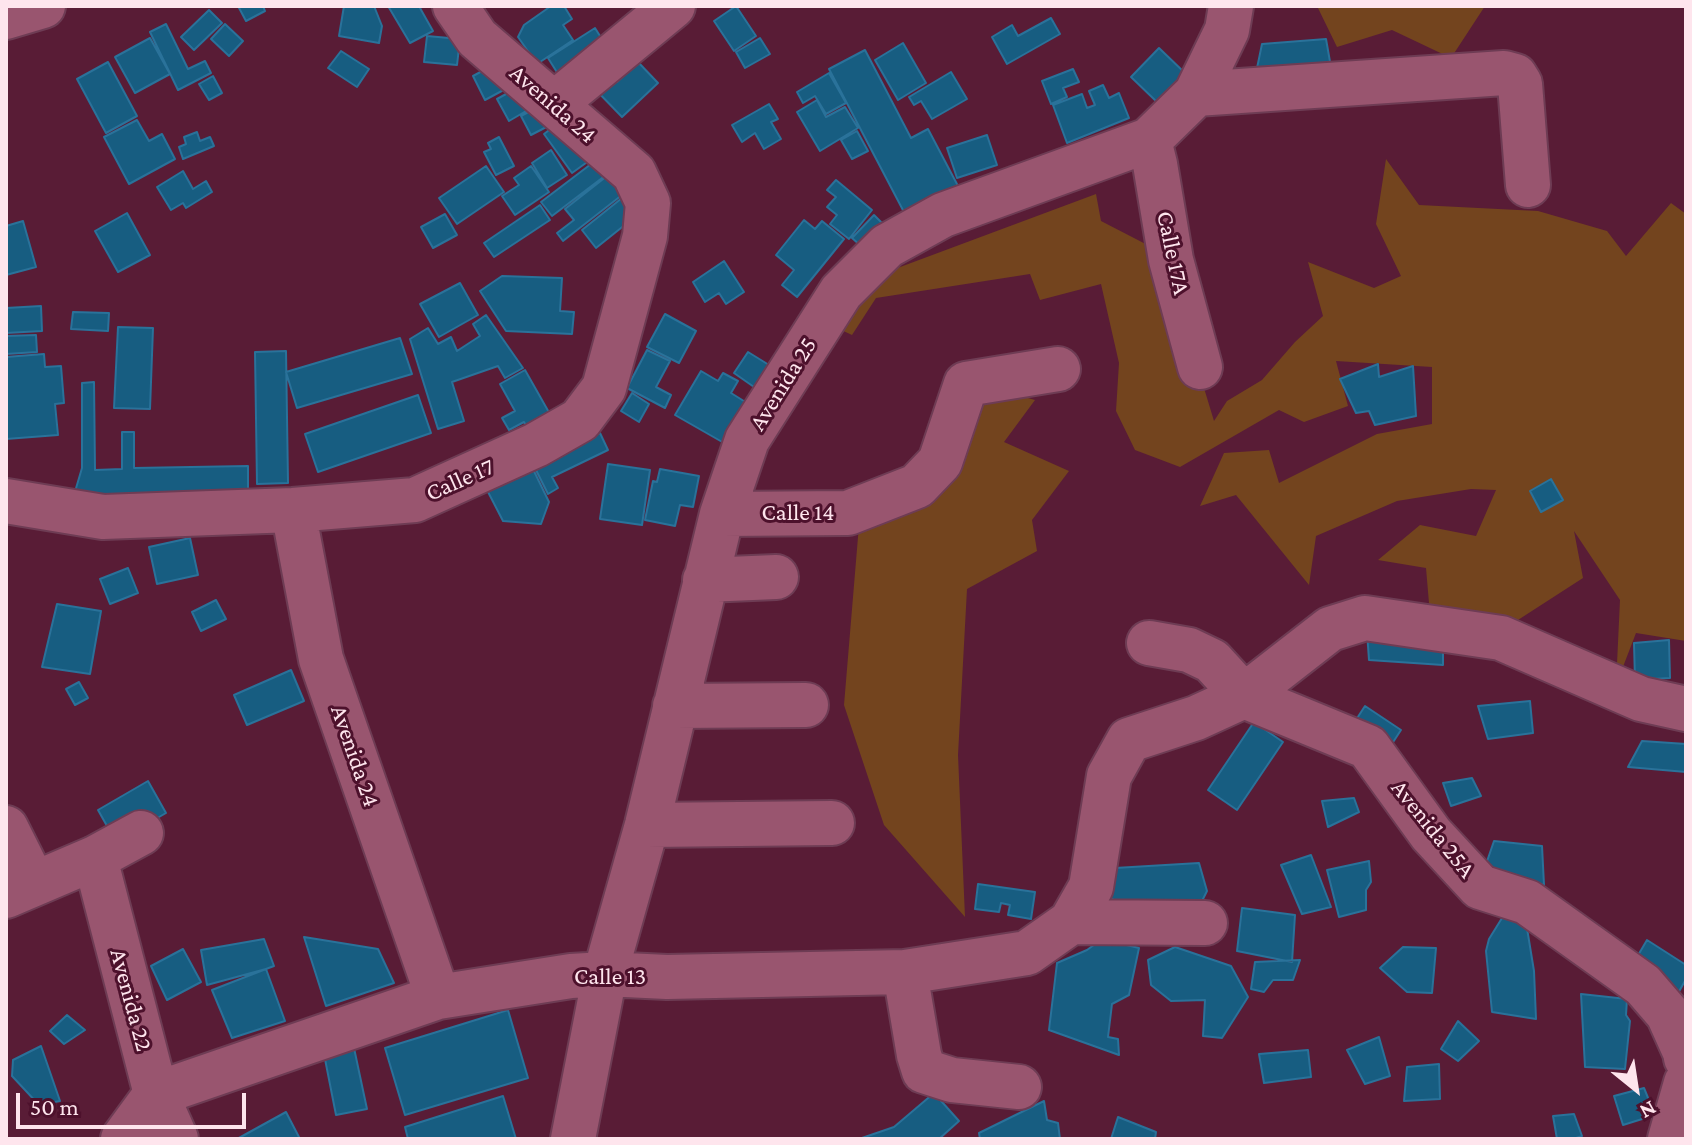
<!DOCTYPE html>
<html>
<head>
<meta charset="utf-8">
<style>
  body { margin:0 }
  #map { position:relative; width:1692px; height:1145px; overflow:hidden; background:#591c36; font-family:"Crimson Pro",serif }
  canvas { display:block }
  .frame { position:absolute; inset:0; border:8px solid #fee5ed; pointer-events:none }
  .north { position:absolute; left:1596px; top:1049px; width:80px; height:80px; -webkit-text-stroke:6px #4d112c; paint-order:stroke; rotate:150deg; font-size:22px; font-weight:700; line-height:32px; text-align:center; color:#fee5ed }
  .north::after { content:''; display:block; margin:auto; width:28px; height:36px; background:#fee5ed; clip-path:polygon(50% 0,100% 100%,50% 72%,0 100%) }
  .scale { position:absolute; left:16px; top:1093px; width:230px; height:36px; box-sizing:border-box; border:4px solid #fee5ed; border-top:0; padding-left:10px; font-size:24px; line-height:28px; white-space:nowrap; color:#fee5ed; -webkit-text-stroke:6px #4d112c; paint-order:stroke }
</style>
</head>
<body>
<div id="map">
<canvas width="1692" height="1145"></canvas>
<div class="frame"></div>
<div class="north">N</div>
<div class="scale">50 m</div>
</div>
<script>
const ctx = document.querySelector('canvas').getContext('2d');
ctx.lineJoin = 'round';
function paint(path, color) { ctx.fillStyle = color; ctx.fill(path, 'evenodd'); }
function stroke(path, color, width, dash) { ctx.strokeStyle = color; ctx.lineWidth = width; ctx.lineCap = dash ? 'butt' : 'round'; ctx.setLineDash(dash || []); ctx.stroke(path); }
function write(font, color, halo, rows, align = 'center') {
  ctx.font = font + ' "Crimson Pro",serif'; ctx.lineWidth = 6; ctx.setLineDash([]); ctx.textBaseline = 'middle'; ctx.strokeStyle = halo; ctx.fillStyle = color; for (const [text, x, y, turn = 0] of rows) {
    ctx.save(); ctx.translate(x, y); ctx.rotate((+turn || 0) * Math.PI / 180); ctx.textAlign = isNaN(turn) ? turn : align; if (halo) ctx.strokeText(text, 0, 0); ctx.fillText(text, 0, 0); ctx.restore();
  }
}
const green = new Path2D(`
  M1317,6H1485L1451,58L1392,30L1337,47Z
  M1386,159L1419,205L1538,211L1607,231L1626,256L1671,203L1686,214V641L1636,633L1616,685L1620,600L1574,531L1583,578L1504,629L1430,615L1426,568L1378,560L1420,525L1476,536L1496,490L1471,489L1397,501L1316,536L1309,585L1236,495L1200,506L1224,453L1269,450L1279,483L1377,434L1432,424V367L1336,361L1348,406L1304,422L1279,410L1180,467L1135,450L1116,411L1119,363L1101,284L1040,300L1030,274L876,298L852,335L837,328L868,279L1096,194L1101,221L1163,253L1214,421L1227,401L1262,380L1295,342L1323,316L1308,262L1374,288L1401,276L1376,224Z
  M975,383L1035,400L1004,442L1069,471L1032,520L1037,551L967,589L958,755L965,917L884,825L844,705L860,513L939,484Z`);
const building = new Path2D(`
  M238,6H263L265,11L246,21Z
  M344,6H374L382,26L379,43L339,36Z
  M388,6H424L420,8L433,31L410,43Z
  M551,6H564L572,19L563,25L573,40L537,64L518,37L524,25Z
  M736,6L756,36L734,51L714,21Z
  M209,10L222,23L194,50L181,37Z
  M1051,18L1060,34L1007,64L992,37L1012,25L1018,36Z
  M166,24L188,69L205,61L211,73L178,90L150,32Z
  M225,24L243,41L229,56L211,39Z
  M595,28L605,44L565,85L548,58Z
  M427,36L460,39L457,65L424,62Z
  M150,38L170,74L135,93L115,57Z
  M760,38L770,54L745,68L736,52Z
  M1326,39L1332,73H1256L1262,44Z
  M903,43L926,83L898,100L875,60Z
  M1159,48L1186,74L1158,103L1131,77Z
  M865,50L911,138L928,129L958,186L905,214L829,69Z
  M341,51L369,69L357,87L328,68Z
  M108,62L137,116L106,133L77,79Z
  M499,62L511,86L485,100L473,76Z
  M638,62L658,83L622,117L592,86L607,73L617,82Z
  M1073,69L1079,82L1063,88L1067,97L1051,104L1042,81Z
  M951,72L967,99L932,119L921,101L914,105L909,97Z
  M829,73L846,103L826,114L815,96L803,103L797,92Z
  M213,76L222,93L209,100L199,84Z
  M526,83L538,104L509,121L497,99Z
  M1103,85L1109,98L1119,93L1129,118L1067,143L1053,105L1082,94L1087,108L1095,105L1089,91Z
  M817,100L826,117L845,107L858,128L820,151L797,112Z
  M545,103L556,122L531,135L521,116Z
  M769,104L778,119L771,122L781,139L764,149L755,133L742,142L732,125Z
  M137,120L149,141L162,134L175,159L129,184L104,137Z
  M561,121L590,160L572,173L544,134Z
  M857,131L868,151L852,159L841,140Z
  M197,132L200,141L210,137L214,146L183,159L179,147L186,144L184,137Z
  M987,135L997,165L957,178L947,148Z
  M499,137L514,166L496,175L484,152L491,149L488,143Z
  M551,150L567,175L547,188L532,163Z
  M595,161L606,175L552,216L541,202Z
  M486,166L504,192L457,224L439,198Z
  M531,166L549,192L515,215L502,196L519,185L514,178Z
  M183,171L193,189L206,181L212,192L186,208L183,203L171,210L157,187Z
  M607,176L622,195L563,241L557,233L574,220L565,209Z
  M836,180L872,210L849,239L830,224L837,215L827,207L836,197L827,190Z
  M627,194L641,212L596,248L582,230Z
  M540,205L550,220L494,257L484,243Z
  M127,213L150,255L118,272L95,231Z
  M445,214L457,235L433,248L421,227Z
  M874,215L882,223L861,246L852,238Z
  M804,220L815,229L822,221L844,239L797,297L782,285L794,270L776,255Z
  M23,221L36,267L6,275V226Z
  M724,261L744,292L726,304L719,293L705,302L693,282Z
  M502,276L562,278L560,311L574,312L572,334L506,331L480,291Z
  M460,283L478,315L439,337L420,304Z
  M41,306L42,331L6,333V308Z
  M73,312L109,313L108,331L71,329Z
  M665,314L696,331L679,363L647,347Z
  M486,315L523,368L505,378L498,366L452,382L464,421L438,429L410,339L428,328L438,344L451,337L457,351L480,336L473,324Z
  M118,327L153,328L150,409L114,408Z
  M36,335L37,352L6,354V336Z
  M400,338L412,374L297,408L286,372Z
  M647,350L670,361L656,387L671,395L665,408L627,388Z
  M286,351L288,483L257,484L255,352Z
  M748,352L769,365L754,387L734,373Z
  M44,354L45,367L61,366L64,403L55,404L58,435L6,439V357Z
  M1378,364L1379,377L1413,366L1416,416L1375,425L1369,411L1356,413L1340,379Z
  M525,370L555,423L532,436L524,422L509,430L502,418L515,411L500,384Z
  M701,371L718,381L723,373L738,381L731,393L747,403L724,443L675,415Z
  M94,382L95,470L122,469V432H134V468L248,466V492L74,495L82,468V383Z
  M632,393L649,404L639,422L621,411Z
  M418,395L431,433L318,472L305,434Z
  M600,433L608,450L552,477L558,488L548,494L534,466Z
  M608,464L650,470L642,525L600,519Z
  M531,465L549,502L541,524L503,521L486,488Z
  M660,469L699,476L693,507L680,505L675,526L645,520L653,481L657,482Z
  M1551,479L1563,500L1541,512L1530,491Z
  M190,538L198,575L157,584L149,547Z
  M128,568L138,593L110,604L100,579Z
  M216,600L226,619L201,631L192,612Z
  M57,604L101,611L90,674L42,667Z
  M1367,632L1443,636V665L1369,660Z
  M1669,640L1670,678L1635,680L1634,643Z
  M291,670L304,701L247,725L234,695Z
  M79,682L88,698L75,705L66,689Z
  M1530,701L1533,733L1488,739L1478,706Z
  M1365,706L1401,730L1386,753L1350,729Z
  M1254,722L1283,742L1237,810L1208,790Z
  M1642,741L1686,744V772L1628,767Z
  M1472,778L1481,796L1451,806L1443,783Z
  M148,781L166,813L116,842L98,810Z
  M1354,798L1359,812L1328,827L1322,801Z
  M1494,841L1542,846L1544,885L1484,870Z
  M1311,855L1331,907L1302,914L1281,865Z
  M1369,861L1371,882L1366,890V910L1339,917L1327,870Z
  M1199,863L1207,891L1196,913L1116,901L1107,897L1115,868Z
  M978,884L1035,892L1031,919L1008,915L1010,905L1001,903L999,912L975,909Z
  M1242,908L1295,915L1292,962L1237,951Z
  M1507,910L1525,916L1534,971L1536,1019L1492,1012L1486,951L1489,939Z
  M304,937L378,949L394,983L326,1006Z
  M264,939L274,966L266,969L207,985L201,950Z
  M1102,939L1139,948L1129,995L1112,1004L1108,1037L1118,1039L1119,1055L1049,1030L1057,963L1087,950Z
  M1647,940L1686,965V979L1676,997L1630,969Z
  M1175,947L1231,966L1248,997L1222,1038L1203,1036L1205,1000L1171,1001L1151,985L1148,960Z
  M1403,947L1436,948L1432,993L1407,992L1380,968Z
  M183,949L201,982L167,1000L151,966Z
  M1300,960L1293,980H1273L1264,992L1251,989L1255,962Z
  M266,969L285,1021L232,1038L212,990Z
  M1581,994L1627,999L1626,1015L1630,1021L1625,1069L1585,1067Z
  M508,1010L528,1078L405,1115L385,1048Z
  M67,1015L85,1030L64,1044L50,1031Z
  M1458,1021L1479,1041L1458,1061L1441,1049Z
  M1379,1037L1390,1076L1365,1084L1347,1050Z
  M41,1046L60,1101L39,1105L12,1076L13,1060Z
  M354,1048L367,1109L336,1115L324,1054Z
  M1308,1050L1311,1077L1264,1083L1259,1054Z
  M1439,1064L1440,1099L1404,1101L1407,1067Z
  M1644,1088L1655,1115L1623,1125L1614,1096Z
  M934,1093L959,1121L939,1139H859L894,1127Z
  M503,1096L516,1139H408L405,1127Z
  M1044,1101L1047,1120L1058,1123L1060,1139H980L979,1133Z
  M286,1112L300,1139H237Z
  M1574,1114L1582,1136L1573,1139H1557L1553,1116Z
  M1118,1117L1156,1132L1155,1139H1111Z`);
const minor = new Path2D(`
  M6,17L43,6
  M1196,94L1504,73L1515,76L1520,84L1528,185
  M554,104L673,6
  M1149,140L1155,164L1171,260L1200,367
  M6,501L103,517L293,510L415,500L536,445L580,420L604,388L645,236L648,203L634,173L477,38L455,6
  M293,510L321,659L438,997
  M722,514L848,513L917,486L940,462L966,384L1058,369
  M705,580L776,577
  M1149,643L1189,650L1212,661L1244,696L1368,747L1431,834L1480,887L1527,902L1643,985L1668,1014L1685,1052L1686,1058
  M675,706L806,705
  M647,825L832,823
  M6,828L34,884
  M95,858L156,1094L176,1139
  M6,896L95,858L141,833
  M1071,922L1205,923
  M905,972L919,1055L924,1071L952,1080L1019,1087
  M123,1139L156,1094L438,997L571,976L605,974L667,977L905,972L1027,953L1071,922L1091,887L1109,776L1129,740L1196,718L1244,696L1330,629L1365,618L1501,638L1641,699L1686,709
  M573,1139L605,974L647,825L722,514L747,440L841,292L887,246L943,215L1149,140L1196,94L1227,30L1231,6
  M1670,1139L1686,1083`);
const streetNames = [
  ["Avenida 24",553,104,41],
  ["Calle 17A",1173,253,78],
  ["Avenida 25",783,384,-58],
  ["Calle 17",460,480,-24],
  ["Calle 14",798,513],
  ["Avenida 24",355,756,71],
  ["Avenida 25A",1433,829,51],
  ["Calle 13",610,977],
  ["Avenida 22",131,1000,75]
];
paint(green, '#73441e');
paint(building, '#175d81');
stroke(building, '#2a729a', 2);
stroke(minor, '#6e3c54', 48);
stroke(minor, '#99556f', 44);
write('24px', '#fee5ed', '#4d112c', streetNames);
</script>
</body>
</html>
